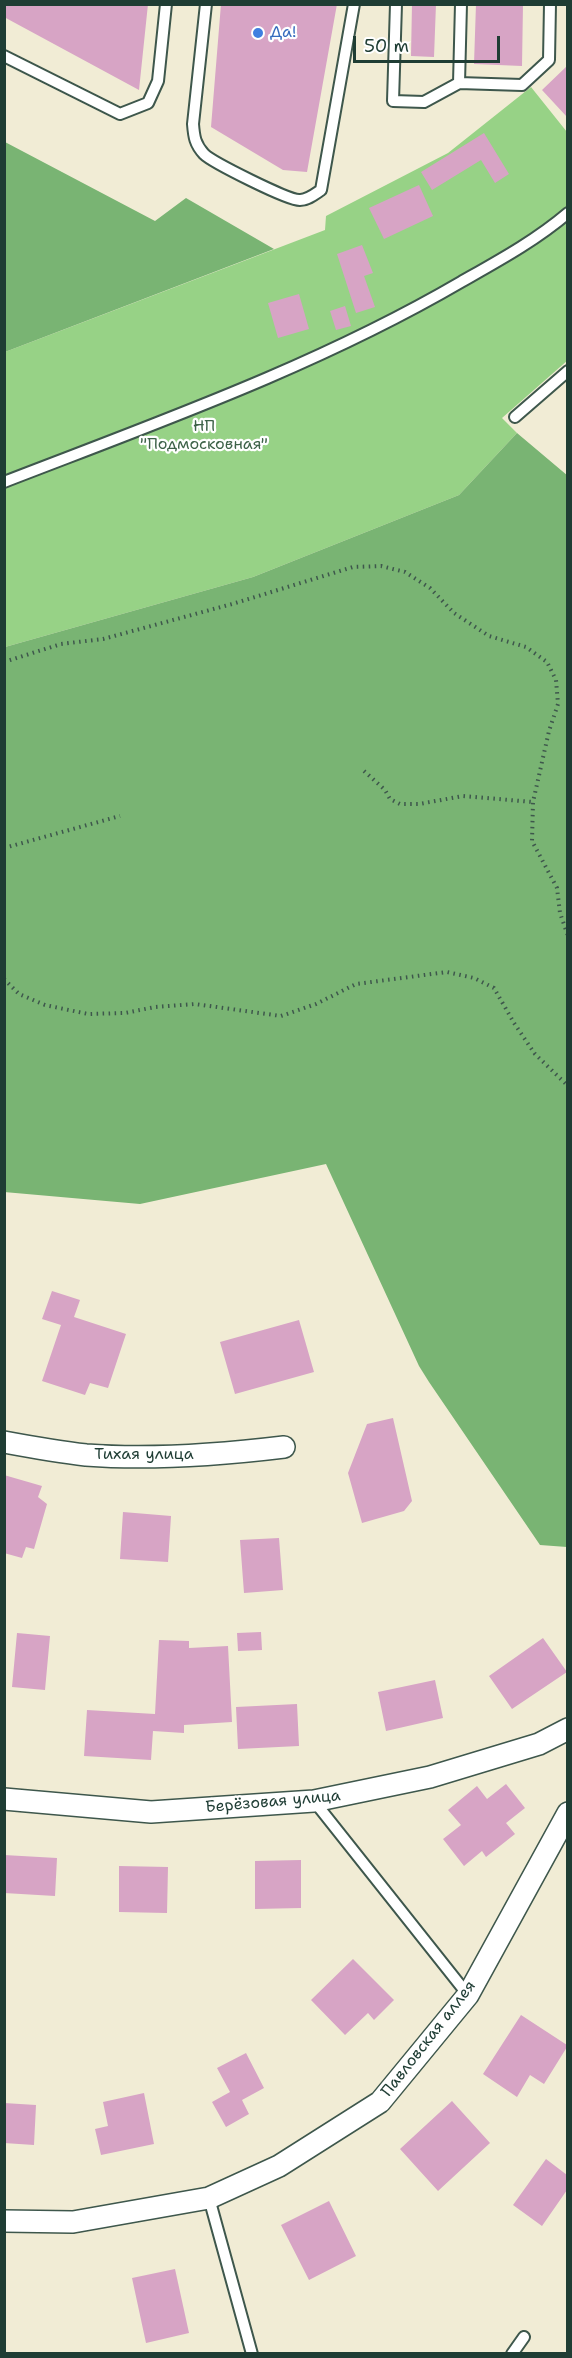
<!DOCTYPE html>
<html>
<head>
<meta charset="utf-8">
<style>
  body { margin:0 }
  #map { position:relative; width:572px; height:2358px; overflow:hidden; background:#f1ecd5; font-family:"Shantell Sans",sans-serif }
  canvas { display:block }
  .frame { position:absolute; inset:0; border:6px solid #1f3d34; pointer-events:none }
  .scale { position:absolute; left:353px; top:36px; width:147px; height:27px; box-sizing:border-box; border:3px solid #1f3d34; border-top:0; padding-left:8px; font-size:18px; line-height:21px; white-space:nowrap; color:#1f3d34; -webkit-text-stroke:4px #fff; paint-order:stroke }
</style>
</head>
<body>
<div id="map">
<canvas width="572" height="2358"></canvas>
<div class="frame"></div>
<div class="scale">50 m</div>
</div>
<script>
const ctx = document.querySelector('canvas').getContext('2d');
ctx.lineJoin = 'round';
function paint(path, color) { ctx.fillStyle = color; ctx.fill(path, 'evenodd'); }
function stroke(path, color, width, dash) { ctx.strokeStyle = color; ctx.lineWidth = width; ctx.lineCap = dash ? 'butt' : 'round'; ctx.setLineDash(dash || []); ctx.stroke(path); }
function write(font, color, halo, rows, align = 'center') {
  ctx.font = font + ' "Shantell Sans",sans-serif'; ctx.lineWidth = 4.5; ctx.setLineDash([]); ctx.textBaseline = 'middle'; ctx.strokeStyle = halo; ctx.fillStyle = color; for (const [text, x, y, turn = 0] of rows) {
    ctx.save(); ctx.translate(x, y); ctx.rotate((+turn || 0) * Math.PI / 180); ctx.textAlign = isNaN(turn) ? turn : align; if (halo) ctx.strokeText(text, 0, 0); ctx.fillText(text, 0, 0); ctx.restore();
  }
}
const green = new Path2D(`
  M531,87L567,132L568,360L502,418L517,433L459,495L253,577L5,647V352L325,230L326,216L448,153Z`);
const forest = new Path2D(`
  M5,142L155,221L186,198L274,249L5,352Z
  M517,433L568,476L567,1547L540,1545L429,1382L419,1366L326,1164L140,1204L4,1192L5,647L253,577L459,495Z`);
const building = new Path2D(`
  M4,4H148L139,90L4,17Z
  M221,4H337L307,172L283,170L211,127Z
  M412,4H436L434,57L411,56Z
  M476,4H523L522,66L474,64Z
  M567,66V117L542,90Z
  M484,133L509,174L495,183L481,160L432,190L421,172Z
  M419,185L433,216L384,239L369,208Z
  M362,245L373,273L364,276L375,307L356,313L337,254Z
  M299,294L309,329L278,338L268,303Z
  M345,306L351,326L336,330L330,311Z
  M52,1291L80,1300L74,1317L126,1334L108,1388L90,1383L85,1395L42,1381L61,1325L42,1319Z
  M299,1320L314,1372L235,1394L220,1342Z
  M393,1418L412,1501L404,1511L362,1523L348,1473L367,1424Z
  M4,1475L42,1486L38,1497L47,1504L34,1549L26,1547L22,1558L4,1553Z
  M123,1512L171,1516L168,1562L120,1559Z
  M279,1538L283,1590L244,1593L240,1540Z
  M261,1632L262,1650L238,1651L237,1633Z
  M17,1633L50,1636L45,1690L12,1687Z
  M543,1638L567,1672L512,1709L489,1676Z
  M159,1640L189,1641V1648L228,1646L232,1722L184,1725V1733L153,1731L151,1760L84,1756L87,1710L155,1714Z
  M435,1680L443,1718L386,1731L378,1692Z
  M297,1704L299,1746L238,1749L236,1707Z
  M506,1784L525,1808L506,1823L515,1834L486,1857L482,1851L464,1866L443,1839L461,1825L448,1810L477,1786L487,1799Z
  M4,1855L57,1858L55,1896L4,1893Z
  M301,1860V1908L255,1909V1861Z
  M119,1866L168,1867L167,1913L119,1912Z
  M353,1959L394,2000L374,2020L368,2013L345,2035L311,2000Z
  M521,2015L567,2045V2047L544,2084L530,2075L517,2097L483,2074Z
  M246,2053L264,2088L242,2100L249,2114L226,2127L212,2102L230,2092L217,2068Z
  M144,2093L154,2144L101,2155L95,2129L108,2126L103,2102Z
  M452,2101L490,2143L438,2191L400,2149Z
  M4,2103L36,2105L34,2145L4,2143Z
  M546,2159L567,2175V2190L542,2226L513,2205Z
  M329,2201L356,2256L309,2280L281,2225Z
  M175,2269L189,2333L146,2343L132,2278Z`);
const path = new Path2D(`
  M4,662L61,644L103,639L232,604L353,567L381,566L405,572L430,588L454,613L489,636L526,647L547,662L556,680L558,704L549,731L533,802L532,841L557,888L560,913L568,936
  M364,771L385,790L390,799L400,804H419L463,796L533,802
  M4,848L120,816
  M4,979L19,994L45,1005L88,1014L125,1013L155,1007L195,1004L281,1016L316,1004L356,984L447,972L474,978L494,988L514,1023L535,1054L568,1086`);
const service = new Path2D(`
  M206,4L193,124C194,137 195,144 204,154C212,162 289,201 300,200C308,200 315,194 321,190L354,4
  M396,4L393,101L424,102L459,83L461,4
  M4,56L120,114L148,103L158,81L166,4
  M459,83L522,85L549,60L550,4
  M515,417L568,371
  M4,482C159,422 317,366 461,282C498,261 535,241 568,213
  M314,1801L468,1995
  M209,2198L252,2354
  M512,2354L524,2337`);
const minor = new Path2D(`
  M4,1442C31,1447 59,1452 86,1455C152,1460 218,1455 284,1447
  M4,1799L151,1812L314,1801L430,1777L539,1744L568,1729
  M4,2221L73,2222L209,2198L279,2166L380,2102L468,1995L568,1813`);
const markers = [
  [258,33,6,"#3f7fe0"]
];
const shopNames = [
  ["Да!",270,33]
];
const parkNames = [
  ["НП",204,427],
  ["\"Подмосковная\"",204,445]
];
const streetNames = [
  ["Тихая улица",144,1455],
  ["Берёзовая улица",273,1802,-5],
  ["Павловская аллея",429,2039,-52]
];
paint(green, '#97d286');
paint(forest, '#79b473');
paint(building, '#d7a4c5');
stroke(service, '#3e574c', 14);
stroke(minor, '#3e574c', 24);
stroke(path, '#3e574c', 4, [1.5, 4.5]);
stroke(service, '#fff', 10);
stroke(minor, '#fff', 21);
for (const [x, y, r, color] of markers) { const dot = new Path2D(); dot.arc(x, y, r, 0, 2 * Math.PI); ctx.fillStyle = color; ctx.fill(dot); stroke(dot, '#fff', 2); }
write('16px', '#366cbe', '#fff', shopNames, 'left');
write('16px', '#3d6248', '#fff', parkNames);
write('16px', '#1f3d34', '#fff', streetNames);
</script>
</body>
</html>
